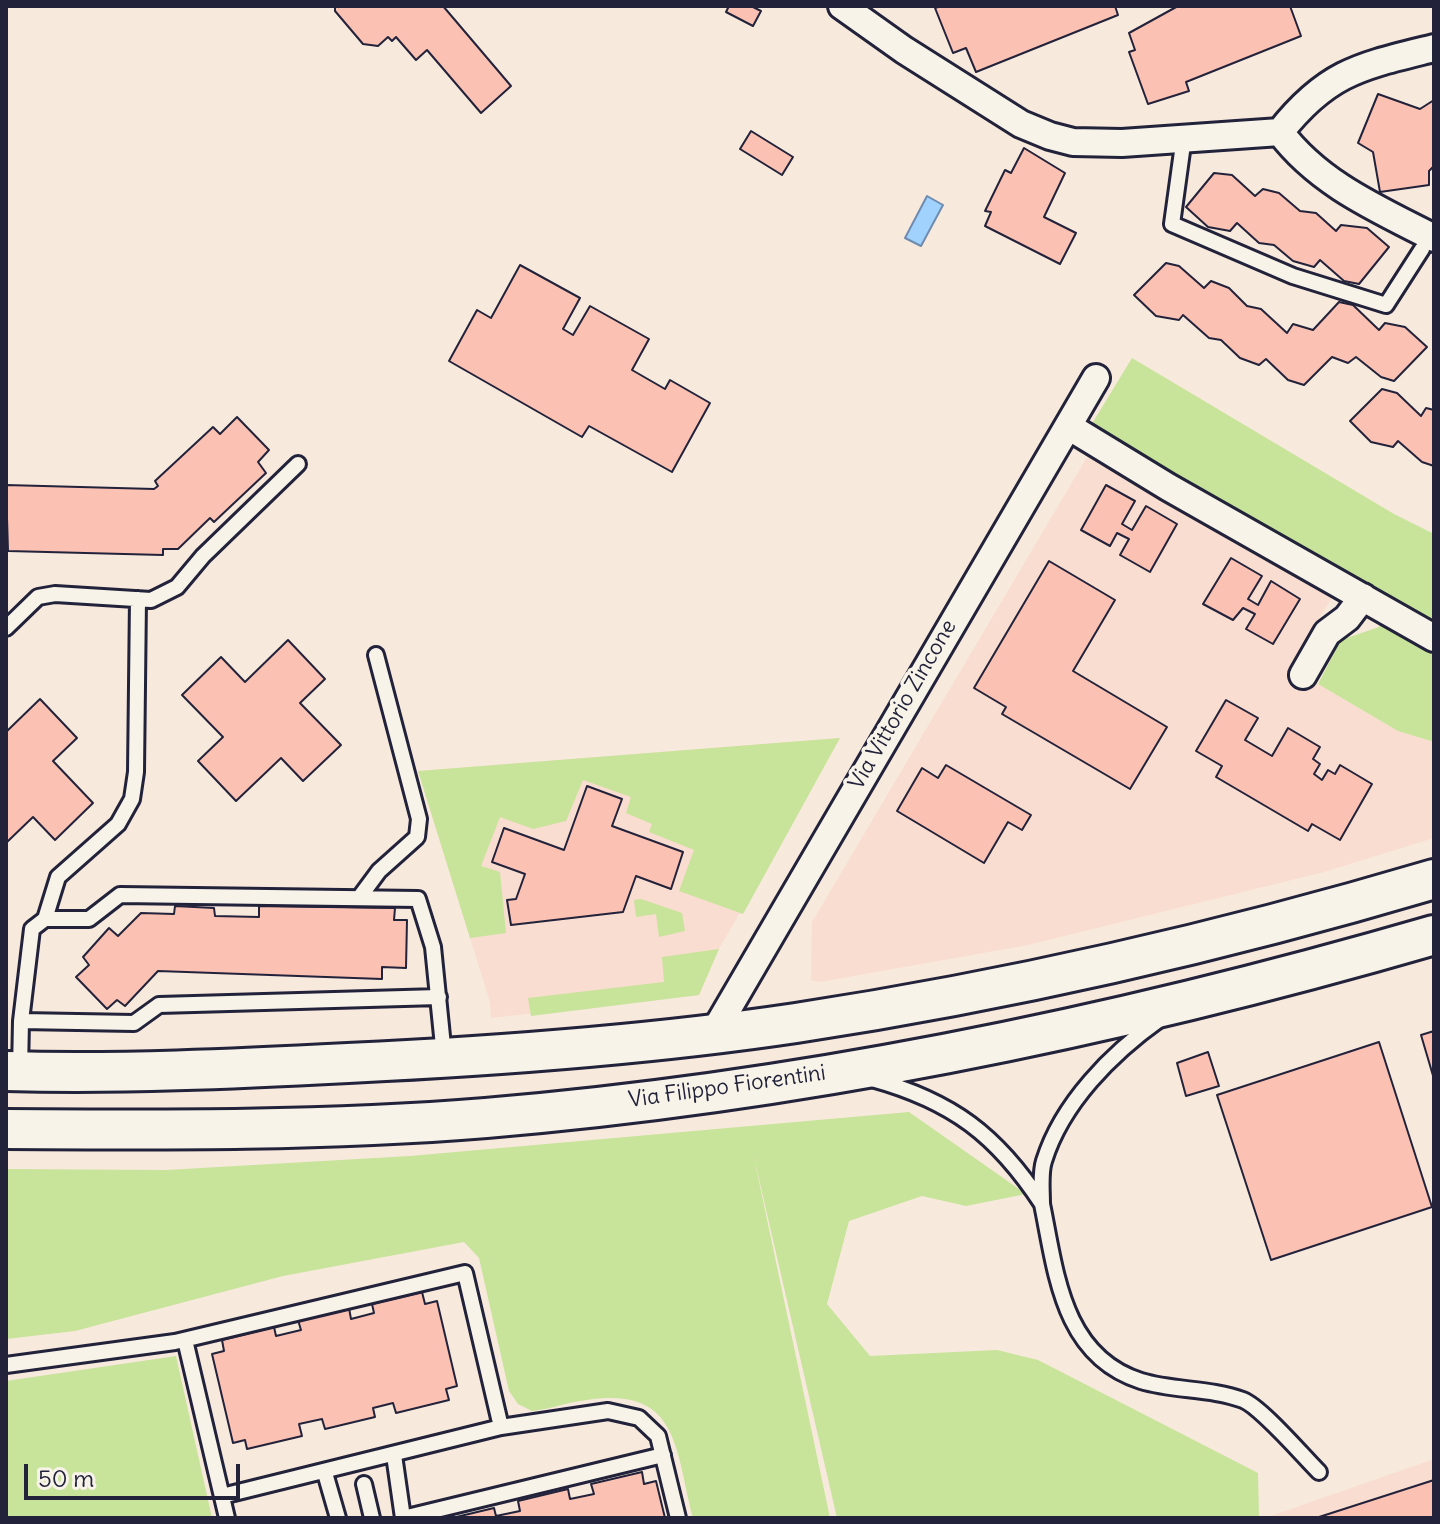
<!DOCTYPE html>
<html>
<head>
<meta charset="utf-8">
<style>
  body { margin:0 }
  #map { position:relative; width:1440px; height:1524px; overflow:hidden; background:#f8e9dd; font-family:Delius,sans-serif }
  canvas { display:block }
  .frame { position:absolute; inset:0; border:8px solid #22223b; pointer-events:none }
  .scale { position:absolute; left:24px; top:1464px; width:216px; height:36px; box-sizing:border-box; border:4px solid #22223b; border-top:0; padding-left:10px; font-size:24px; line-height:28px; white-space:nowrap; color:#22223b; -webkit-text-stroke:6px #f7f3e8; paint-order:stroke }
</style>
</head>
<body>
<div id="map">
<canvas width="1440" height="1524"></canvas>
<div class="frame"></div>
<div class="scale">50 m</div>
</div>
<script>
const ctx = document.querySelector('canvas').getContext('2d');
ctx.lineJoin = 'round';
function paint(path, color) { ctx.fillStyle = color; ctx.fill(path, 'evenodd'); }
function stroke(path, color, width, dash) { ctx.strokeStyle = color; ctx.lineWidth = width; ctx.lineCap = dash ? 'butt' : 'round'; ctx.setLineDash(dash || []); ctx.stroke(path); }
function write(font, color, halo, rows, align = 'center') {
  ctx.font = font + ' Delius,sans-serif'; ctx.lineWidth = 7; ctx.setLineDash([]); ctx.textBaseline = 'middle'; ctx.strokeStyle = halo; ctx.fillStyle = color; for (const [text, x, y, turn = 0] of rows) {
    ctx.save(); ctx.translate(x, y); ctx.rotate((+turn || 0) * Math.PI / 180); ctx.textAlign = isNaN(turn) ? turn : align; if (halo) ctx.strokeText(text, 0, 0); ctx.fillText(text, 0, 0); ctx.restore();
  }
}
const built = new Path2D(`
  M1090,452L1333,596L1289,667L1398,731L1434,742V838L1324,872L1028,945L820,982L811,980L812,922Z
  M840,738L719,949L699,995L491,1018L490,1002L418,771Z
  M1434,1459V1518H1265Z`);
const green = new Path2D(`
  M1132,358L1394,514L1434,534V742L1398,731L1318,684L1341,640L1379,627L1391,603L1090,427Z
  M840,738L743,914L679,891L694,850L649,832L652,824L626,813L631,797L583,780L566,821L533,829L500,817L481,866L500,872L506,933L470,938L418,771Z
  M641,899L682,913L685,931L659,937L656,914L636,917L634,900Z
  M719,949L699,995L531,1016L528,998L664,982L662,957Z
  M909,1112L1026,1194L966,1206L922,1196L849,1221L827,1304L870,1356L997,1350L1038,1360L1258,1473L1259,1518H837L753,1153L830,1518H693C675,1449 679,1386 587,1400C568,1402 551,1409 532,1411L518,1404L509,1391L479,1258L464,1242L283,1276L75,1331L6,1339V1169L166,1170L410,1156Z
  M176,1356L212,1518H6V1381Z`);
const water = new Path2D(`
  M927,196L943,205L921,246L905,238Z`);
const building = new Path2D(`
  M335,6H443L511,86L481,113L427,50L416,60L396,37L392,41L388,37L378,46L363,44L335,11Z
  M729,6H751L761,11L753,26L726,12Z
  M941,6H1115L1118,15L976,72L966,48L953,53L935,8Z
  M1178,6H1290L1301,36L1186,82L1189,91L1148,104L1129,52L1135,50L1129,33Z
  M1378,94L1420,109L1434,100V166L1429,171V185L1380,192L1373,152L1358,143Z
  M751,131L793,157L782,175L740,149Z
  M1024,148L1065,173L1044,217L1076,233L1060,264L985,226L991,212L985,211L1005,170L1011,173Z
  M1214,173L1232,175L1255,196L1263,189L1279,193L1300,211L1316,213L1336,231L1341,225L1367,228L1389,247L1359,284L1344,281L1320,260L1314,267L1293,261L1274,245L1259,243L1237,223L1230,231L1208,227L1186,207Z
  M1166,263L1179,266L1204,288L1211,281L1229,288L1247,306L1261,309L1287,333L1293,324L1313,330L1339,302L1353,305L1379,330L1385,323L1405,327L1427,347L1394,381L1381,377L1356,357L1348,363L1332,357L1304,385L1288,380L1266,359L1259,365L1240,358L1221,340L1209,338L1183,315L1179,320L1156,316L1134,295Z
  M520,265L580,298L563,329L573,335L590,306L649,339L632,370L665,389L670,380L710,403L672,472L589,426L582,437L449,361L477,310L491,318Z
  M1382,389L1397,393L1421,416L1426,408L1434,410V466L1422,462L1398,441L1393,447L1371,442L1350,421Z
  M237,417L269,450L258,462L266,473L214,522L210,518L178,549H163V555L8,551L6,485L154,489L158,486L155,481L213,427L220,434Z
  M1106,485L1135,501L1122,524L1132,530L1146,506L1177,524L1150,572L1120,555L1129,539L1117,533L1110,546L1081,530Z
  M1231,558L1262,576L1248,599L1258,605L1271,581L1300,599L1273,644L1246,629L1255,614L1243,608L1233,620L1203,604Z
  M1049,561L1115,600L1073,671L1167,727L1130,789L1002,714L1006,707L974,688Z
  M288,640L325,679L300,703L341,745L303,781L281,758L236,801L198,761L223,737L182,695L221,657L245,682Z
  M40,699L77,738L53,761L93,803L55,840L33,817L6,843V732Z
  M1226,700L1258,718L1245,740L1272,756L1288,728L1320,747L1313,759L1320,764L1314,774L1322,780L1328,770L1335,774L1340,765L1372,784L1340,840L1312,824L1308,831L1216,777L1222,766L1196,751Z
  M946,765L1031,815L1022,830L1008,822L984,863L897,811L922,768L938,778Z
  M587,786L622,799L612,826L683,852L671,889L636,876L623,912L511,925L507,900L516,899L525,874L492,862L504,828L564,850Z
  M175,906L214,908L215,916L259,917V906L395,908L394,920H407L406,968L382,967V979L158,971L125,1006L117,1000L107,1009L76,977L89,965L83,957L109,928L118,936L141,913L174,914Z
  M1434,1031V1079L1421,1035Z
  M1379,1042L1432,1207L1271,1260L1217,1095Z
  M1208,1052L1219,1086L1186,1096L1177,1063Z
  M422,1292L425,1304L437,1301L457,1386L446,1389L449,1400L396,1413L393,1403L373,1408L375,1417L325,1429L322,1419L299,1424L302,1436L247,1449L245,1440L233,1443L212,1354L224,1351L222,1340L274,1327L276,1336L301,1330L298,1320L349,1308L351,1319L374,1313L372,1304Z
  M642,1472L644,1484L656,1481L665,1518H452L494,1508L496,1516L520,1511L518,1501L568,1489L570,1499L594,1494L591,1484Z
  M1434,1480V1518H1316Z`);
const lane = new Path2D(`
  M1184,137L1172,224L1293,276L1386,305L1422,249
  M6,628L38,597L55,594L151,600L177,587L203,556L298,464
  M359,898L379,871L417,837L419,819L376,655
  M45,919L58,877L118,824L132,799L136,772L138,599
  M21,1021L134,1023L159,1005L439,997
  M20,1071L21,1021L32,929L45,919H89L120,895L418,899L433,947L444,1056
  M872,1079C952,1101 997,1135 1042,1204C1042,1190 1040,1173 1044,1161C1062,1103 1112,1053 1160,1019
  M1042,1204C1056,1272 1062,1356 1141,1381C1174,1391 1211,1388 1243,1400C1261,1407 1303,1456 1319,1472
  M185,1340L227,1518
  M6,1365L175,1342L465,1273L501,1427
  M394,1455L403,1518
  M325,1473L338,1518
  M364,1484L372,1518
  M222,1496L501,1427L608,1411L639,1418L658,1436L678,1518
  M403,1518L663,1455`);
const street = new Path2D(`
  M842,6L904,50L1021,124L1050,136L1073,142L1122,143L1280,132
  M1280,132C1319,184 1378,209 1434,238
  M1280,132C1328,71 1362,66 1434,48
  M1068,426L1168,487L1434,638
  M1303,675L1327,633L1347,618L1363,597
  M713,1034L1096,378`);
const secondary = new Path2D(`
  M6,1071C120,1074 234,1069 348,1063C497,1056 648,1045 796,1023C1012,990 1225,941 1434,879
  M6,1129C166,1130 326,1131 486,1118C807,1091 1124,1025 1434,935`);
const streetNames = [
  ["Via Vittorio Zincone",903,705,-60],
  ["Via Filippo Fiorentini",727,1087,-8]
];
paint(built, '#f9ddd0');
paint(green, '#c8e39a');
paint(water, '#a0d2fd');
stroke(water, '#6e8caf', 2);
paint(building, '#fbc1b3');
stroke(building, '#22223b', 2);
stroke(lane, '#22223b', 20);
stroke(street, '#22223b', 32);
stroke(secondary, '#22223b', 44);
stroke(lane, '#f7f3e8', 14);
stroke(street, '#f7f3e8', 26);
stroke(secondary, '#f7f3e8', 38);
write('22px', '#22223b', '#f7f3e8', streetNames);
</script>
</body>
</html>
